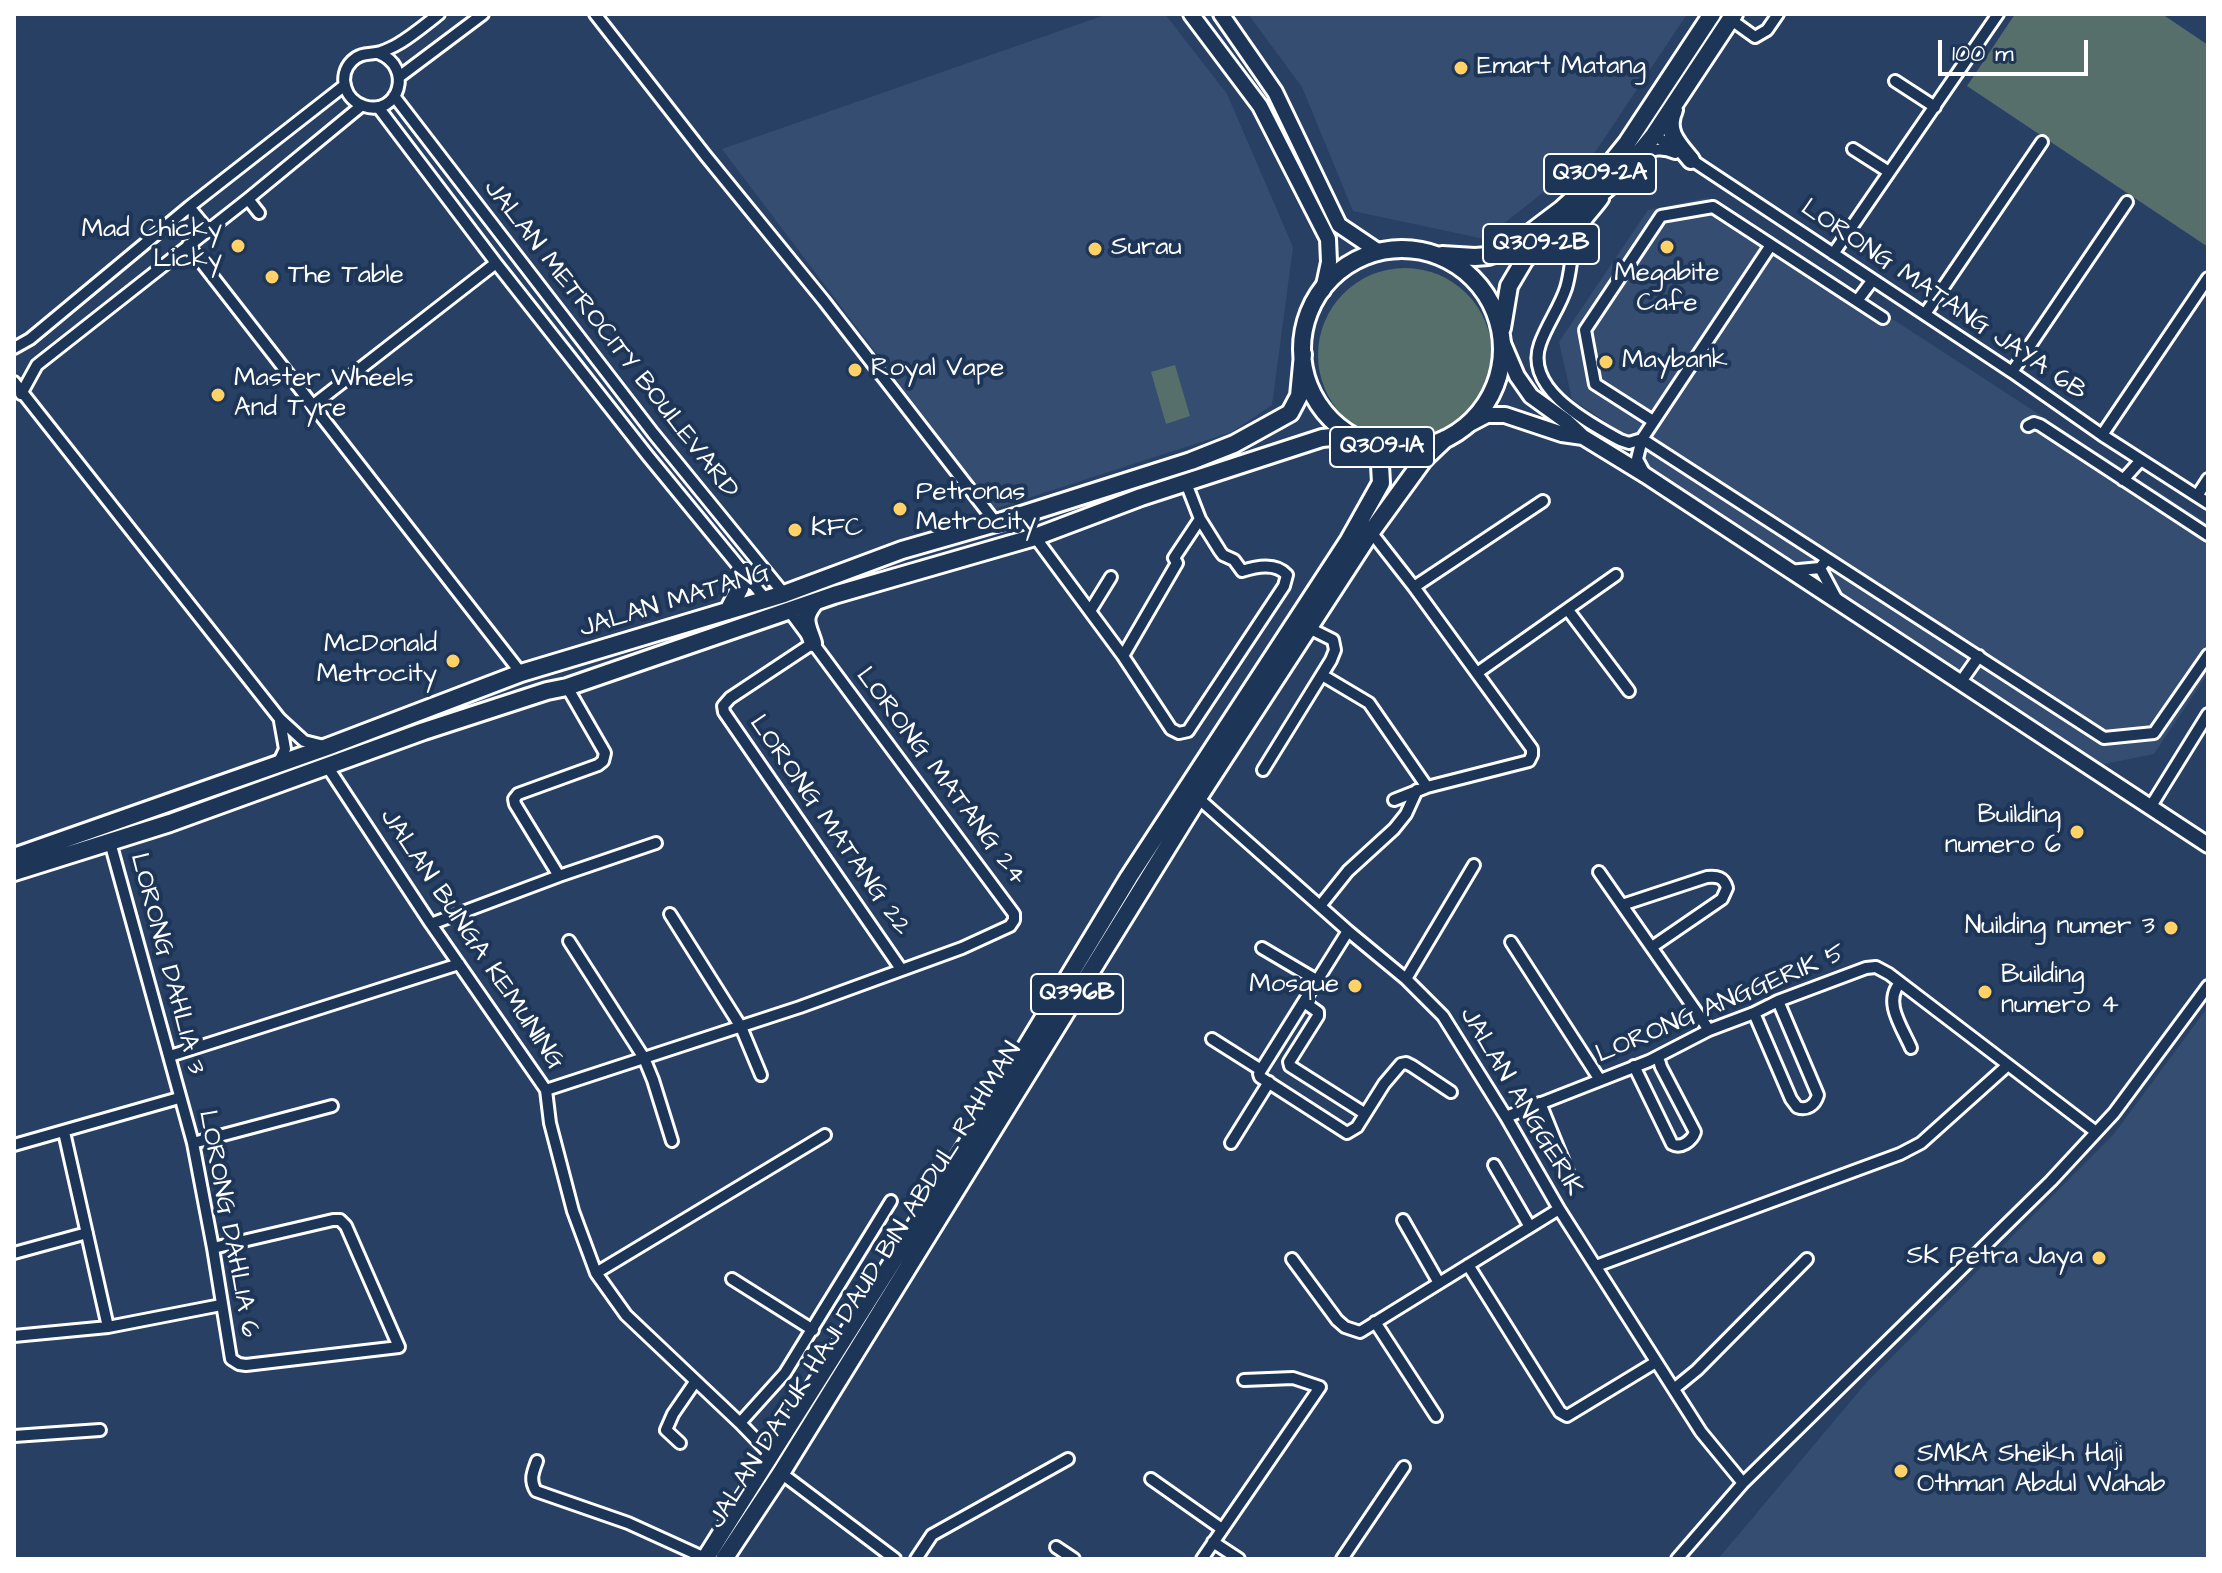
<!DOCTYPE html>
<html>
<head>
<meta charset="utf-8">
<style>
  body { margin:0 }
  #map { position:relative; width:2222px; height:1573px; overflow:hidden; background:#284063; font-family:"Architects Daughter",sans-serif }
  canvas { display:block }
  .frame { position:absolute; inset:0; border:16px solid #fff; pointer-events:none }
  .scale { position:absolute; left:1938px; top:40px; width:150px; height:36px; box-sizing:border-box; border:4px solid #fff; border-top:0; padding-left:10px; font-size:24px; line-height:28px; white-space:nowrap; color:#fff; -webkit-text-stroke:6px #1d3557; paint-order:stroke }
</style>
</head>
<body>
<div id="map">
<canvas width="2222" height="1573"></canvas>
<div class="frame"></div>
<div class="scale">100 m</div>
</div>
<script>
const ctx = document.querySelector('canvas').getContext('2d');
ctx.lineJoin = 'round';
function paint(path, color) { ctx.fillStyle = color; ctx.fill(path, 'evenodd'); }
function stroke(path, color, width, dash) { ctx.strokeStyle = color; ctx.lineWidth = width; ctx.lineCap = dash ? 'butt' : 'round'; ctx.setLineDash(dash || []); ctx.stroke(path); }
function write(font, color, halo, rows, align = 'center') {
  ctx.font = font + ' "Architects Daughter",sans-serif'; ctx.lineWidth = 8; ctx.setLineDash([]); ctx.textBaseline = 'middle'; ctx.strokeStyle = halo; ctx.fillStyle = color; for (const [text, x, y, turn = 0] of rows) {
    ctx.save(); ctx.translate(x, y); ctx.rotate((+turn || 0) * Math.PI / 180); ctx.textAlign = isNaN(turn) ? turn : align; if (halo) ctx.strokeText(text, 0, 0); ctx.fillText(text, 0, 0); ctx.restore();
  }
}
const built = new Path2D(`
  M1108,14H1165L1227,94L1293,247L1272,405L1232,432L994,509L722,149Z
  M1248,14H1687L1596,151L1484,239L1353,211L1302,87Z
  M1706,198L2208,524V673L2154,754L2095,766L1643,465L1629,438L1572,399L1559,342L1648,210Z
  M2208,1007V1559H1718L1867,1382L2114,1134Z`);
const green = new Path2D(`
  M2015,14H2162L2208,45V247L1967,86Z
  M1318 355a87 87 0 1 1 174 0a87 87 0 1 1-174 0Z
  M1175,365L1190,416L1166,424L1151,372Z`);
const street = new Path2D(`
  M595,14L705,155L824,301L996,523
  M1730,19L1755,37L1767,30L1778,14
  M378,53C415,67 398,117 364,106C345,100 337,76 352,61C361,52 370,55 381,52C386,50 393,47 398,44C412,36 426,24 439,14
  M399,77L483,14
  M1895,81L1935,107
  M394,96L653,433L785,595
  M378,107L496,263L648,456L767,601
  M1654,135L2012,372L2102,435L2208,503
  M1853,149L1889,172
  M1641,156C1652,149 1662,147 1675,153
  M248,199L259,213
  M1603,199C1595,211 1579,225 1575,239C1571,255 1571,272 1566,288C1560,307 1547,324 1540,344C1524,389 1588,422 1620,440L1629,443L1642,439
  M189,207L208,230
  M188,245L521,673
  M1833,254L1998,14
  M1857,301L1872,281
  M1925,314L2042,142
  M14,348L30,339L189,207L345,85
  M2012,372L2127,202
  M14,382L280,719L304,741L324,746
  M21,394L37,365L248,199L361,106
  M312,406L496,263
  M1653,421L1595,384L1585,330L1661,216L1713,207L1883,318
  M2028,426L2034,423L2040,425L2208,535
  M2102,435L2208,278
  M1642,439L2104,738L2154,733L2208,655
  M1645,474L1637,459L1642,439L1771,245
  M2123,480L2141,460
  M2197,496L2208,479
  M1371,532L1414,587L1532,749V755L1529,761L1427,787L1394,800
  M1035,537L1123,656L1171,729L1179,733L1188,731L1284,586L1287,575C1276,562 1257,566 1242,571L1234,560L1223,555L1220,551L1200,519L1186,483
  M1820,568L1836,598
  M1789,571L1820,568L1827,559
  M1414,587L1543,501
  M1568,610L1629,691
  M1090,611L1111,577
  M813,643L730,698L723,706L724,712L901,969
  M1123,656L1177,563L1174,558L1200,519
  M1477,673L1616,575
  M1322,675L1369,703L1427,787
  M1960,683L1979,656
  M278,764L285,749L280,721
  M327,766L431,924L546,1090L550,1123L573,1211L596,1273L626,1315L740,1423L771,1455
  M1263,770L1331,660L1335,650L1333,640L1309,628
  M1198,798L1348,931L1406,979L1443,1016L1506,1117L1559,1209L1701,1432L1743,1483
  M2151,806L2208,714
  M110,842L193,1143L213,1248L231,1359L239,1364L246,1365L399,1347L346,1226L340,1220H333L213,1248
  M1599,872L1709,1030
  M559,876L515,804L514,799L518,794L598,765L603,761L605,753L567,687
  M1622,905L1707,877C1717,876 1724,877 1727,888L1722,899L1652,947
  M1320,906L1348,871L1394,829L1406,814L1417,790
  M670,914L741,1027L761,1075
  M431,924L559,876L656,843
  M1348,931L1261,1070L1259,1074L1260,1077L1347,1133L1357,1127L1384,1084L1401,1064L1406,1063L1412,1066L1451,1092
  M569,941L644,1058L653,1080L672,1141
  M1511,942L1600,1080
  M1262,948L1318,981
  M1406,979L1474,865
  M1900,983C1883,1002 1902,1027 1911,1048
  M1304,1002L1318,1012V1016L1289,1062L1290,1066L1364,1113
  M1754,1013L1791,1099L1797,1107C1807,1111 1815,1105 1818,1095L1778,1001
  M1212,1039L1261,1070
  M170,1056L459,964
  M1634,1066L1672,1144C1681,1149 1692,1141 1695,1132L1661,1067L1658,1057
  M546,1090L800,1007L962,948L1010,926L1014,920V914L790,612
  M1540,1103L1570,1177
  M1506,1117L1649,1061L1709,1030L1754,1013L1778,1001L1866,968L1876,967L1889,974L2096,1132
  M64,1132L108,1327
  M193,1143L332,1106
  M1231,1143L1269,1082
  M14,1145L179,1098
  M1494,1165L1530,1227
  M1403,1220L1439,1283
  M14,1253L87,1233
  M1292,1259L1337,1320L1345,1327L1360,1332L1559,1209
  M1468,1265L1560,1412L1567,1416L1656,1362
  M1596,1266L1900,1154L1921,1143L2008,1065
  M596,1273L825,1135
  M732,1279L813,1330
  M1375,1322L1436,1416
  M14,1336L108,1327L221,1305
  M1675,1388L1697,1370L1807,1259
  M740,1423L785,1373L891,1201
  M14,1436L100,1430
  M680,1443L666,1430L673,1414L695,1382
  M537,1461C533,1472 529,1480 536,1491L628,1523L705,1558
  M781,1473L895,1559
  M1151,1479L1222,1529
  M1213,1542L1239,1559
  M1056,1547L1074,1559
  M916,1559L932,1535L1068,1459
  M1202,1559L1320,1387L1293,1378L1244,1380
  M1342,1559L1404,1467
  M1677,1559L1743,1483L2051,1181L2114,1113L2208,986`);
const secondary = new Path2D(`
  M1191,14L1260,106L1328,239L1329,262L1323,290
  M1221,14L1275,92L1339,225L1379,252
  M1502,341L1517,376L1531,396L1567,422L1583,437L1645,475L2208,845
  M1466,426L1487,415H1505L1562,434L1583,437`);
const primary = new Path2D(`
  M1674,110C1664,131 1678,144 1691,160
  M1302 349a100 100 0 1 1 200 0a100 100 0 1 1-200 0Z
  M1442,255L1475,257L1488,256L1509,249L1562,209L1606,169L1627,143L1712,14
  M1502,328L1509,286L1525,259L1619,178L1654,135L1734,14
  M728,611L740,588L743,572
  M813,643C807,624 801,619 815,602
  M14,857L327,747L521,673L784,594L902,550L996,523L1191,461L1234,444L1290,413L1299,396L1303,354
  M14,872L170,823L424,731L547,691L567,687L834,595L1035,537L1141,497L1322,438L1351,435
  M705,1559L977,1128L1129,877L1349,540L1381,483L1380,465L1374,445
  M724,1559L781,1473L1198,798L1371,532L1424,459L1445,439`);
const markers = [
  [1461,68,8,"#ffd166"],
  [238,246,8,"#ffd166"],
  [1667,247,8,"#ffd166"],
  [1095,249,8,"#ffd166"],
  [272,277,8,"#ffd166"],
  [1606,362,8,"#ffd166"],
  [855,370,8,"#ffd166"],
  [218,395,8,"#ffd166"],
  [900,509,8,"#ffd166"],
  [795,530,8,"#ffd166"],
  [453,661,8,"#ffd166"],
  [2077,832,8,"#ffd166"],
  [2171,928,8,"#ffd166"],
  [1355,986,8,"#ffd166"],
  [1985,992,8,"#ffd166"],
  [2099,1258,8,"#ffd166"],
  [1901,1471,8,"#ffd166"]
];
const shields = [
  [1600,174,112],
  [1541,244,116],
  [1382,447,104],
  [1077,994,92]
];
const shieldNames = [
  ["Q309-2A",1600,174],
  ["Q309-2B",1541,244],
  ["Q309-1A",1382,447],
  ["Q396B",1077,994]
];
const poiNames = [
  ["Emart Matang",1477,68],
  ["Mad Chicky",222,231,"right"],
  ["Licky",222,261,"right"],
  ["Surau",1111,249],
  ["Megabite",1667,275,"center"],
  ["Cafe",1667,305,"center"],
  ["The Table",288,277],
  ["Maybank",1622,362],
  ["Royal Vape",871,370],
  ["Master Wheels",234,380],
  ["And Tyre",234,410],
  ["Petronas",916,494],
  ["Metrocity",916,524],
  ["KFC",811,530],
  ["McDonald",437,646,"right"],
  ["Metrocity",437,676,"right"],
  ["Building",2061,817,"right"],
  ["numero 6",2061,847,"right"],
  ["Nuilding numer 3",2155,928,"right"],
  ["Building",2001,977],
  ["numero 4",2001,1007],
  ["Mosque",1339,986,"right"],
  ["SK Petra Jaya",2083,1258,"right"],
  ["SMKA Sheikh Haji",1917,1456],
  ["Othman Abdul Wahab",1917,1486]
];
const streetNames = [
  ["LORONG MATANG JAYA 6B",1943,301,34],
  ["JALAN METROCITY BOULEVARD",610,340,52],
  ["JALAN MATANG",675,602,-17],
  ["LORONG MATANG 24",940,777,53],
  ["LORONG MATANG 22",829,826,55],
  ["JALAN BUNGA KEMUNING",471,940,56],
  ["LORONG DAHLIA 3",166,964,75],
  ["LORONG ANGGERIK 5",1721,1005,-23],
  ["JALAN ANGGERIK",1520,1102,59],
  ["LORONG DAHLIA 6",227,1224,79],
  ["JALAN DATUK HAJI DAUD BIN ABDUL RAHMAN",866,1286,-58]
];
paint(built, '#354d71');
paint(green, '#566f6b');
stroke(street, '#fff', 16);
stroke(secondary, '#fff', 20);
stroke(primary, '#fff', 22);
stroke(street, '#1d3557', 10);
stroke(secondary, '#1d3557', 14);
stroke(primary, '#1d3557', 16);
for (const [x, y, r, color] of markers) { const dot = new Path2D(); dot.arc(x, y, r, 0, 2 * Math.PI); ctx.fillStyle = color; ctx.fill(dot); stroke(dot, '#1d3557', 3); }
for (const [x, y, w] of shields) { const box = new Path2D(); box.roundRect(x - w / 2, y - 20, w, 40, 6); ctx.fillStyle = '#1d3557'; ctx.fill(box); stroke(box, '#fff', 2); }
write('bold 24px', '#fff', null, shieldNames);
write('26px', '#fff', '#1d3557', poiNames, 'left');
write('26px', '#fff', '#1d3557', streetNames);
</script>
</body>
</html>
